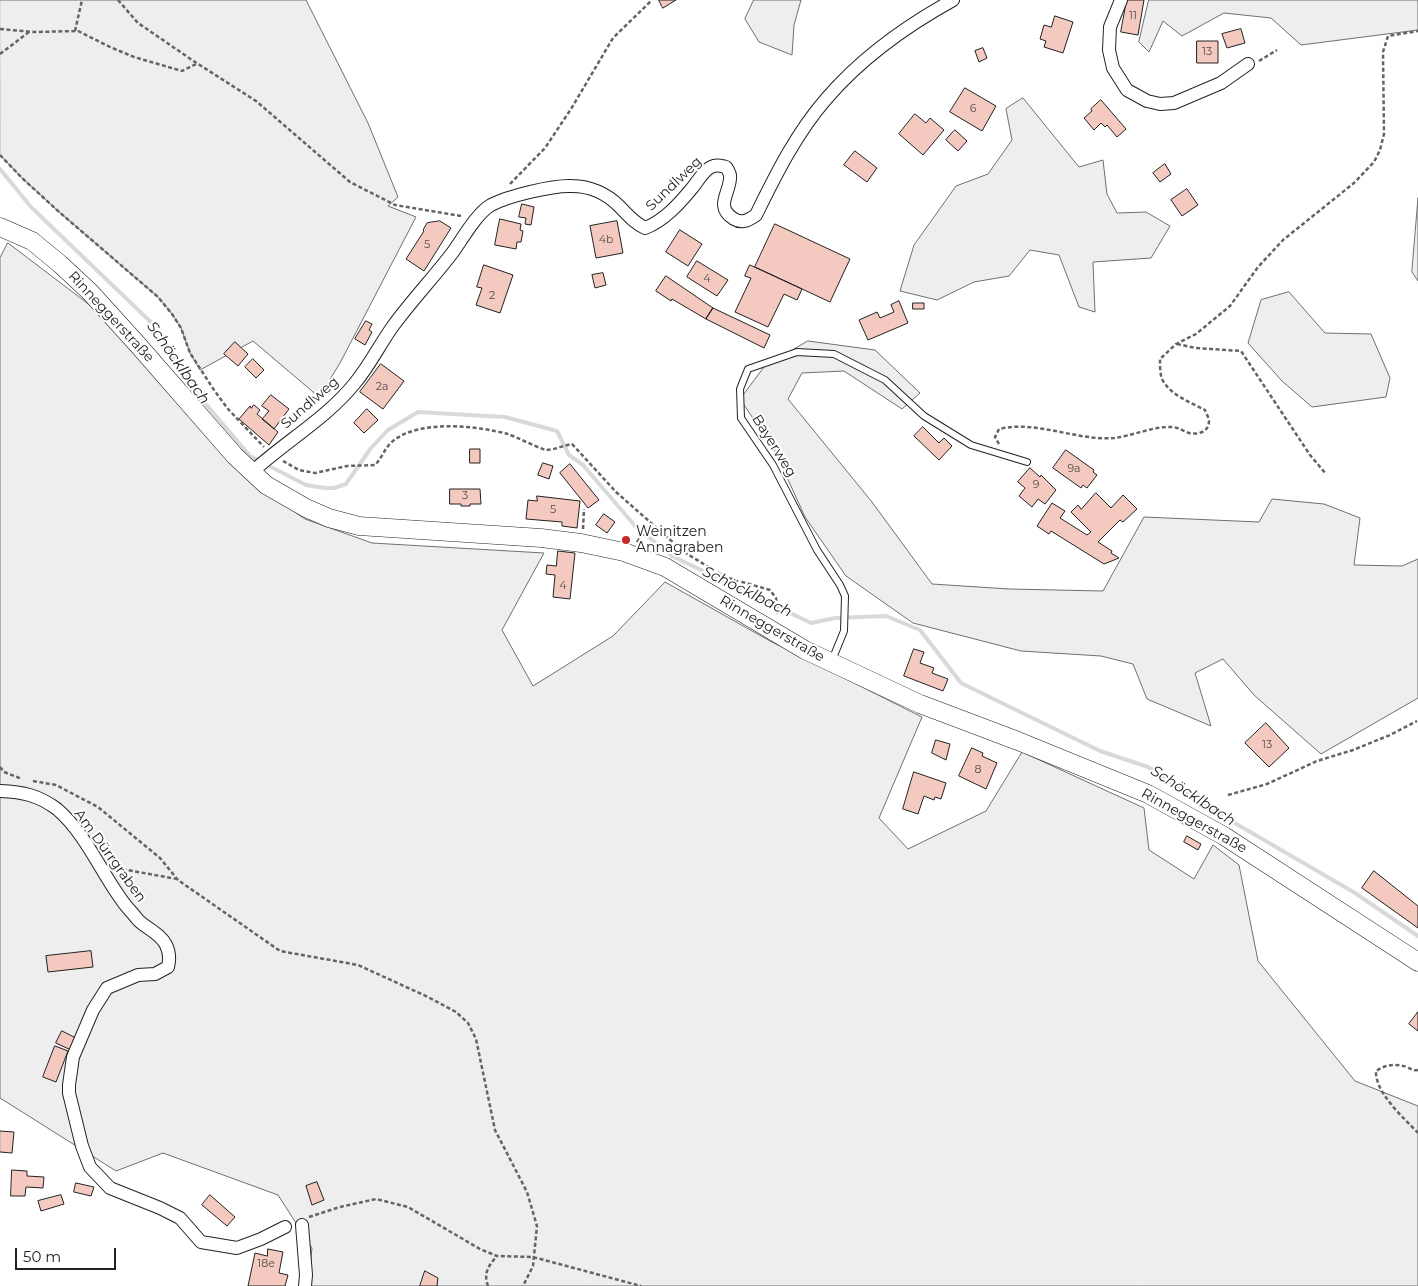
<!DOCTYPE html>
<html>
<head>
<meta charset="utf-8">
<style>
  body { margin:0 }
  #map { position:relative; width:1418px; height:1286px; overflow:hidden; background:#fff; font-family:Montserrat,sans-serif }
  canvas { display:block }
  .scale { position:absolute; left:15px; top:1248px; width:101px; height:22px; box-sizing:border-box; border:2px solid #222; border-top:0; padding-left:6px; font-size:15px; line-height:18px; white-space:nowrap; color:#222; -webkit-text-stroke:4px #fff; paint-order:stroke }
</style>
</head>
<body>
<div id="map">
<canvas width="1418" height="1286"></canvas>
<div class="scale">50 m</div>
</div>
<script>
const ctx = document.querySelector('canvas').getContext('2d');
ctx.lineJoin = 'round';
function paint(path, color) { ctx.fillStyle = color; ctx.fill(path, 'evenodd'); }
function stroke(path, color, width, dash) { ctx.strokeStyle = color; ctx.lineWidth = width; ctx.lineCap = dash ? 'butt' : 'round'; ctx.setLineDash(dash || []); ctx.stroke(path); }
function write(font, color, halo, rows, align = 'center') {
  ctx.font = font + ' Montserrat,sans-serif'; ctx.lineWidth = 4; ctx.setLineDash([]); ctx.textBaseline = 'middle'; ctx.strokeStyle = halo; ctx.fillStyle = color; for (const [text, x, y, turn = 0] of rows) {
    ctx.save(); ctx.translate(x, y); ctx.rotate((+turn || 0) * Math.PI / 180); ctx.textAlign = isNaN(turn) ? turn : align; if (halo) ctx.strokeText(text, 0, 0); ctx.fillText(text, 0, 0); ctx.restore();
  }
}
const green = new Path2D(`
  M0,0H306L368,123L398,197L388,206L416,217L340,363L319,397L253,341L200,370L190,353L181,328L172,314L158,297L58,211L22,178L0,155Z
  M754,0H801L794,25L792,55L759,42L745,19Z
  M1149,0H1418V30L1301,45L1271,18L1224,13L1182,36L1163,21L1149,52L1139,42Z
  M1023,98L1079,167L1103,160L1107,194L1117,213L1146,212L1170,226L1151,258L1093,262L1095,312L1079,307L1059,255L1030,250L1009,276L974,282L937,300L900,291L914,245L956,186L988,174L1012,140L1006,109Z
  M1418,198V281L1412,272Z
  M8,243L91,306L132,348L246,478L305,519L372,543L544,553L502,630L533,686L613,636L665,582L770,641L922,717L879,818L908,849L986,811L1022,752L1144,808L1149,850L1194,879L1213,845L1239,865L1258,961L1355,1081L1418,1106V1286H308L312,1248L278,1195L163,1153L116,1171L0,1098V258Z
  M1289,292L1325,333L1371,334L1390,378L1386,397L1312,407L1282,381L1248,343L1261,300Z
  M808,341L875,350L920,393L902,409L844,371L802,373L788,399L872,502L932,584L1009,589L1103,591L1144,517L1259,522L1272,499L1324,504L1360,518L1354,565L1402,566L1418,559V698L1321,754L1254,695L1223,659L1195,673L1211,726L1147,699L1133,664L1101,656L1021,651L913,623L846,576L805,517L775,451L740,399L764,367Z`);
const stream = new Path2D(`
  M0,169L31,207L157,328L193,389L250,456L306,485L325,488H334L346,484L371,448L388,430L418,412L505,417L557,431L569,455L583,465L636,527L672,556L811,623L835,618L886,616L920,630L961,683L1100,751L1148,767L1197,801L1355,893L1418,936`);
const building = new Path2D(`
  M659,0H676L663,8Z
  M1127,0H1144L1138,35L1121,32Z
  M1055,16L1073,22L1063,53L1044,47L1046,41L1040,39L1044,25L1051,27Z
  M1241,29L1245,43L1227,48L1222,34Z
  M1197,41H1218V63H1197Z
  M983,48L987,58L979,62L975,51Z
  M965,88L996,106L982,131L950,112Z
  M1101,100L1126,129L1117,137L1107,125L1105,127L1101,123L1094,130L1084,118L1092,111L1091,109Z
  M915,114L926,123L930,118L944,130L923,155L899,134Z
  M955,130L967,141L958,151L946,140Z
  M855,151L877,168L867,182L844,165Z
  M1165,164L1171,174L1160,182L1153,173Z
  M1187,189L1198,205L1182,216L1171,200Z
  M522,204L534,207L531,225L525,224L526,218L519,217Z
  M500,219L521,224L520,230L523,231L521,242H517L516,249L495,245Z
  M440,221L451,228L424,271L406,259L424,231L423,230L427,223Z
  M617,221L623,253L596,258L590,226Z
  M775,224L850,259L830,302L755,267Z
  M680,230L702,244L688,266L666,252Z
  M697,261L728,280L717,296L687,277Z
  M484,265L513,275L500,313L476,305L482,288L477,287Z
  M750,265L802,289L797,300L784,294L768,327L735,312L751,278L745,276Z
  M603,273L606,285L595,288L592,275Z
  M666,276L713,308L706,319L672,299L671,301L656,291Z
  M899,301L908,323L868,340L859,320L877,312L880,318L894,312L891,305Z
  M913,303H924V309H913Z
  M713,308L770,335L764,348L706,319Z
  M366,321L372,324L369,330L372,332L365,345L355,339Z
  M235,342L248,354L238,366L224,354Z
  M253,359L264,370L256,378L245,367Z
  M381,364L404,381L383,409L360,392Z
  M271,395L289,409L274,429L262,419L269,411L262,406Z
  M254,405L260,410L257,414L278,432L269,445L239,419L250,406L251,408Z
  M367,409L378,420L364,433L354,423Z
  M923,427L939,443L944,438L952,446L939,460L914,436Z
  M470,449H480V463H470Z
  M1066,450L1094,470L1093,472L1097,475L1087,488L1083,485L1081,488L1053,468Z
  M543,463L553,466L549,479L538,475Z
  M570,464L599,500L588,508L560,473Z
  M1030,468L1040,477L1041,475L1056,490L1045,504L1038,499L1032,507L1019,496L1025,488L1018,482Z
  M450,489H480L481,504H470V506H461V504H450Z
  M1096,493L1111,508L1123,495L1137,509L1123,522L1120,520L1098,542L1112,551L1111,553L1119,558L1104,564L1051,531L1049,534L1037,526L1052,503L1065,511L1060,518L1087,535L1091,532L1071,512L1078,505L1081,509Z
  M537,496L580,501L577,528L562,526V522L526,519L528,500L537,501Z
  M604,514L615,522L607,533L596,525Z
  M558,551L575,553L570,599L553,597L555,575L546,574L547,565L556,566Z
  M914,649L924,652L920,663L934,668L932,673L948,679L943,691L904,676Z
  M1266,723L1289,748L1269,767L1245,743Z
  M936,740L950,744L946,760L932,753Z
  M972,748L983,753L982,756L997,763L986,789L959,776Z
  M914,772L946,783L941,799L935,797L934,800L924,796L918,814L903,809Z
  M1187,836L1201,844L1198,850L1184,842Z
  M1374,871L1418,906V928L1362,888Z
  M91,951L93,967L48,972L46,956Z
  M1418,1012V1031L1409,1024Z
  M62,1031L76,1038L71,1050L56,1043Z
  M55,1046L68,1051L56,1082L43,1077Z
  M0,1131L14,1132L12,1153L0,1152Z
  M12,1170L27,1171V1176L44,1177L43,1188L26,1187L25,1196H11Z
  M317,1182L324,1200L312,1205L306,1186Z
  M76,1183L94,1187L91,1196L74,1192Z
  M61,1195L64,1204L41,1211L38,1201Z
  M210,1195L235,1217L227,1226L202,1205Z
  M268,1249L283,1252L279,1273L288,1275L285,1286H248L255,1253L267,1256Z
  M425,1271L438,1278L437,1286H420Z`);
const path = new Path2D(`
  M118,0L138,23L195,62L256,101L350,182L395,205L461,216
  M0,29L34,32L78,31L110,47L134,57L182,71L196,64
  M75,31L82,0
  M0,54L29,32
  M1259,61L1277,50
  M0,155L22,178L58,211L158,297L172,314L181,328L190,353L214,390L228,409L264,447
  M510,184L545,148L571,109L613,38L652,0
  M1177,344L1196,348L1241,351L1310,455L1326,474
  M999,444L995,437L999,429C1037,420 1076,441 1114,438C1132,436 1154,426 1171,427C1178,427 1183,431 1189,433C1198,435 1209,432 1209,421C1209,418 1206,413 1205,410C1190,402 1170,395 1162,379C1160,374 1160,365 1160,359L1176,344L1196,334L1230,306L1258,267L1283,240L1354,183L1374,162L1380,150L1384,134L1383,52L1388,36L1418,31
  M283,461L299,470L315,473L347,466L375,465C382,458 385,447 393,441C420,419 477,426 508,434C516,437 543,450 546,450C555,450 564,445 572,444L616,492L684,552L725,577L770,590L776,598L778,616
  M583,529L584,509
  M637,542L641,536L654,528
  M0,767L4,772L22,779
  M33,781L56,785L98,807L160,858L178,880L280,951L358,965L428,997L456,1012L468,1023L476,1039L495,1130L527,1192L537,1226L533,1266L523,1286
  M1228,795L1267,784L1317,761L1353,750L1390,735L1417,721
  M116,868L177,879
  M1418,1070C1413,1071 1411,1069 1407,1067C1395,1063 1385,1065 1376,1071C1375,1093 1404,1118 1418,1133
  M309,1217L340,1207L376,1199L408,1207L480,1249L497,1256L533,1257L641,1286
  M488,1286C483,1273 489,1265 497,1256`);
const service = new Path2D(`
  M835,653L844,631L845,596L840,585L817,550L773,465L741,418L740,389L748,369L797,352L834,354L885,380L924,416L971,445L1027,462`);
const minor = new Path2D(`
  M1121,0L1110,27L1109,50L1113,68L1127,90L1147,101L1160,104L1174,103L1221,83L1248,64
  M252,472C286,441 327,418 355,383C370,365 380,344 393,326C412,300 434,277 453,252C463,238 477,213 491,205C508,196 553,185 572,186C590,186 607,194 619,206C628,215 634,223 645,228C664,221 680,203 693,187C698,181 703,171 711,167C717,164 721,166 726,167C727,168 730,174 730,175C732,191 713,206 734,219C742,224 749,220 756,215C776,174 797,132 827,98C863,56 906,26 953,0
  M0,791C23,792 38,795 57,809C85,833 100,870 121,899C126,907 133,913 138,920C147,929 160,933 166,945C170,953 170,959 168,967L155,974L138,975L107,988L93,1010L73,1057L69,1085V1093L82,1146L90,1167L110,1188L160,1208L180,1218L201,1242L237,1248L261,1239L285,1227
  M302,1225L306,1275L305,1286`);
const secondary = new Path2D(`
  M0,227L32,241L60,264L90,292L138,345L235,456L266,485L306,508L329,518L359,526L541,538L581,543L624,552L665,567L805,650L920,704L1018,741L1148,794L1224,836L1418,962`);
const markers = [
  [626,540,5,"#c62828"]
];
const numberNames = [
  ["11",1133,16],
  ["13",1207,52],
  ["6",973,109],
  ["4b",606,240],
  ["5",427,245],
  ["4",707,279],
  ["2",492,296],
  ["2a",382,387],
  ["9a",1074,469],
  ["9",1036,485],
  ["3",465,496],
  ["5",553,510],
  ["4",563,586],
  ["13",1267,745],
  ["8",978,770],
  ["18e",266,1264]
];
const streetNames = [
  ["Sundlweg",674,184,-44],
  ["Rinneggerstraße",111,317,47],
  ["Sundlweg",310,403,-41],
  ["Bayerweg",774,446,58],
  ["Rinneggerstraße",772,629,30],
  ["Rinneggerstraße",1194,821,29],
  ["Am Dürrgraben",110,856,54]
];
const poiNames = [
  ["Weinitzen",636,532],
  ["Annagraben",636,548]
];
const waterNames = [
  ["Schöcklbach",178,363,55],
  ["Schöcklbach",747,592,26],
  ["Schöcklbach",1193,796,33]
];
paint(green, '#eee');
stroke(green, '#6f6f6f', 1);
stroke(stream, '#d9d9d9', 4);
paint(building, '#f3c9c0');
stroke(building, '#222', 1);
stroke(service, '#222', 8);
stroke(minor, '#222', 14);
stroke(secondary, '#222', 19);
stroke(path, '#646464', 2.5, [4, 2.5]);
stroke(service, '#fff', 6);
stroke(minor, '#fff', 12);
stroke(secondary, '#fff', 18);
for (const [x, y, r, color] of markers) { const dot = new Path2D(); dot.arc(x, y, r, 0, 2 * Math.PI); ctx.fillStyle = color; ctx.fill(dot); stroke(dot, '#fff', 2); }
write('11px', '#564c4a', null, numberNames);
write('14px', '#222', '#fff', streetNames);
write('14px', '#222', '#fff', poiNames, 'left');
write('italic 15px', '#222', '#fff', waterNames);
</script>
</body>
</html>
